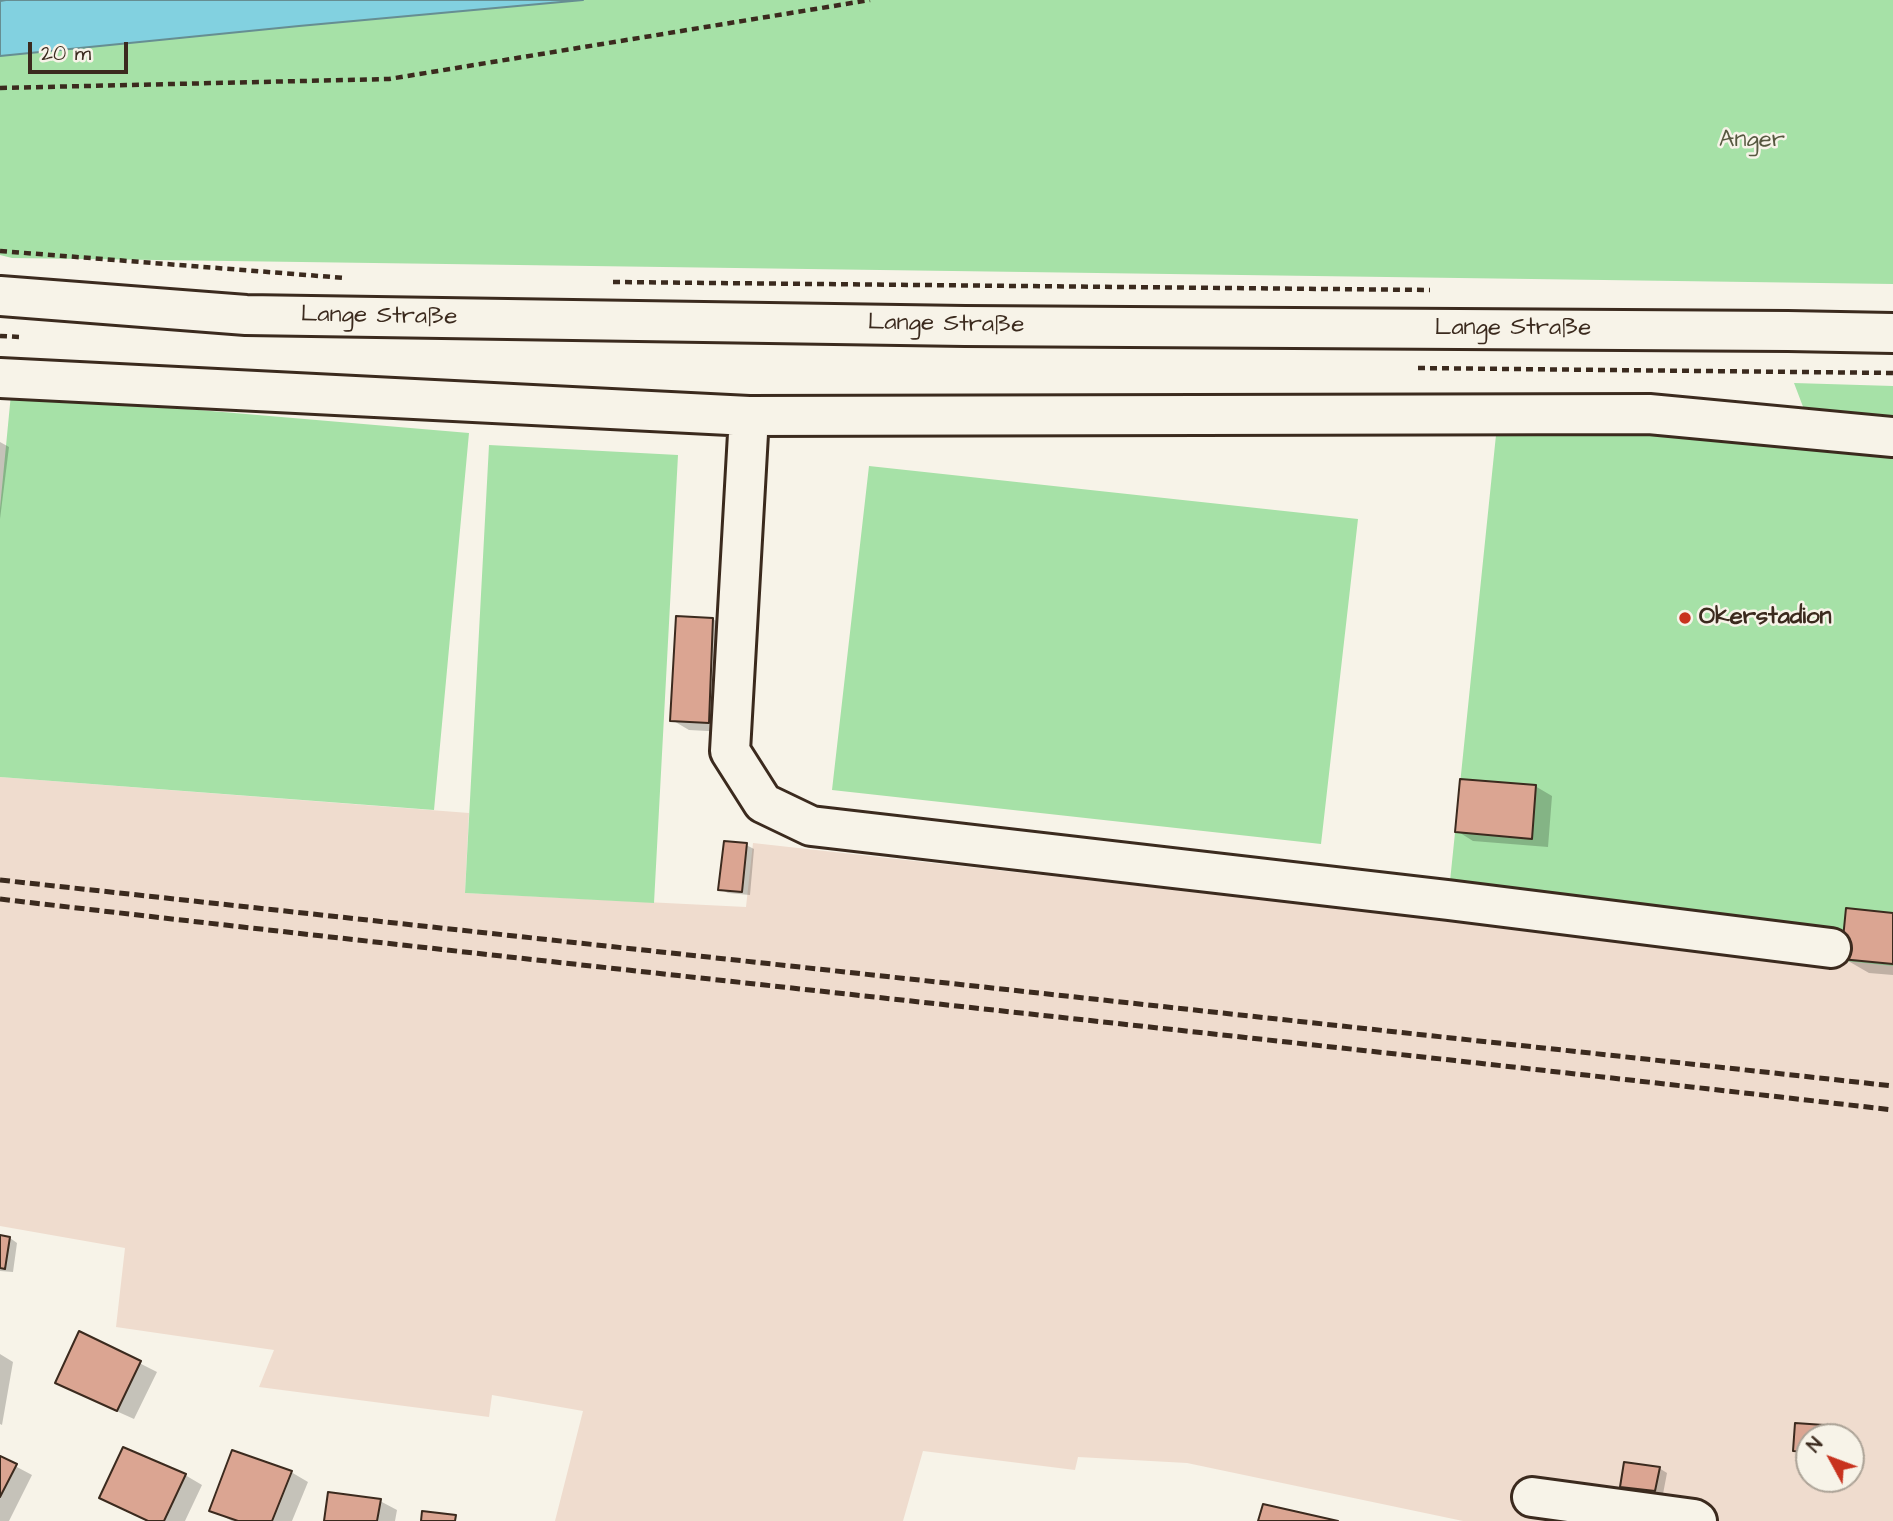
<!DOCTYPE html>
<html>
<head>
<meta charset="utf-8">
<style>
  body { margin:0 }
  #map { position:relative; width:1893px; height:1521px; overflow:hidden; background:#f7f3e8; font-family:"Architects Daughter",sans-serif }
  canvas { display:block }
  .north { position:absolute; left:1795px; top:1423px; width:70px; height:70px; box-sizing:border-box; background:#f7f3e8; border:2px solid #aca397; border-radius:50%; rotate:311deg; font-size:19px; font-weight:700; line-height:28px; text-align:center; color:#3b2a1e }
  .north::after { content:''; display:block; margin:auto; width:24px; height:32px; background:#c8321e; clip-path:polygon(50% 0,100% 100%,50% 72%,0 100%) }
  .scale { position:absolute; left:28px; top:42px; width:100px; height:32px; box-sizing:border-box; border:4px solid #3b2a1e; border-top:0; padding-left:9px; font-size:21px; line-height:24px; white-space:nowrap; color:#3b2a1e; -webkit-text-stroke:5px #f7f3e8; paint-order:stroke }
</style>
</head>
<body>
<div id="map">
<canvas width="1893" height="1521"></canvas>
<div class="north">N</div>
<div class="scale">20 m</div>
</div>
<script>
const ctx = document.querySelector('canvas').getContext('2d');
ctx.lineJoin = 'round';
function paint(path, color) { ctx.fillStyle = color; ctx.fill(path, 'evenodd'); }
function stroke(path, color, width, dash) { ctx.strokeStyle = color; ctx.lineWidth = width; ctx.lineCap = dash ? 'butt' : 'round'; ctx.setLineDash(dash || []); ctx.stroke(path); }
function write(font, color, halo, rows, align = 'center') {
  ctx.font = font + ' "Architects Daughter",sans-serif'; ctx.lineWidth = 5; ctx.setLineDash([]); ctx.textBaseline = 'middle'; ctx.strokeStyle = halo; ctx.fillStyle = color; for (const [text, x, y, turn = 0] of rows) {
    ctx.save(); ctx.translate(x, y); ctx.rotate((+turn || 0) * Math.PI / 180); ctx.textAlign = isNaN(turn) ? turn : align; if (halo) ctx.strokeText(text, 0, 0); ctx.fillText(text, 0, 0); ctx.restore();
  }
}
const built = new Path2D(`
  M0,777L469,813L465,893L746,907L753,843L1446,920L1893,966V1521H1463L1187,1463L1078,1457L1075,1470L923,1451L903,1521H555L583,1411L492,1395L489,1417L259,1387L274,1350L116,1327L125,1248L0,1226ZM1809,1437H1851V1479H1809Z`);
const green = new Path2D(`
  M583,0H1893V284L12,258L0,255V56L299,26Z
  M1794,383L1893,386V419L1805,412Z
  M11,394L469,433L434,810L0,777V508Z
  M1633,434L1893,457V966L1446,920L1496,435Z
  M489,445L678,455L654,903L465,893Z
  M869,466L1358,519L1321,844L832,790Z`);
const water = new Path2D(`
  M6,0H583L299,26L0,56V1Z`);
const shadow = new Path2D(`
  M0,442L9,447L0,519Z
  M713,619L730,629L726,732L689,730L672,720Z
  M1535,786L1552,796L1548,847L1473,841L1457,831Z
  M746,845L754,849L750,895L728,893L720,889Z
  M1893,914V975L1869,973L1843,958Z
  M0,1237L10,1238L17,1243L13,1272L0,1271Z
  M80,1333L157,1372L134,1419L74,1392L57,1382Z
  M0,1354L13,1362L2,1425L0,1424Z
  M1797,1425L1823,1426L1831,1431V1437H1809V1455H1803L1795,1450Z
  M0,1458L32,1475L9,1521H0Z
  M1659,1468L1667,1473L1663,1494L1630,1490L1622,1486Z
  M291,1472L308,1482L292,1521H232L211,1510Z
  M185,1475L202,1485L185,1521H148L101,1498Z
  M380,1501L397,1510L395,1521H325Z`);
const building = new Path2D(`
  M676,616L713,618L709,723L670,721Z
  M1460,779L1536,785L1532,839L1455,832Z
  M724,841L747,843L742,892L718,890Z
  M1846,908L1893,913V964L1841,959Z
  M0,1235L10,1237L5,1269L0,1268Z
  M79,1331L141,1361L117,1411L55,1383Z
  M1795,1423L1824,1425L1823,1437H1809V1452L1793,1451Z
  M123,1447L186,1474L164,1521H148L99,1498Z
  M232,1450L292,1471L272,1521H238L209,1511Z
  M0,1456L17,1464L0,1497Z
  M1624,1462L1660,1467L1655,1491L1620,1487Z
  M328,1492L381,1499L377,1521H324Z
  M1263,1504L1338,1521H1258Z
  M422,1511L456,1515L455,1521H421Z`);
const path = new Path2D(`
  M0,88L389,79L870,0
  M0,251L345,278
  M613,282L1430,290
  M0,336L20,337
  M1418,368L1893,373`);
const minor = new Path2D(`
  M0,296L246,315L965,326L1788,331L1893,333
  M0,378L749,416L730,751L763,803L811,826L1448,900L1831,948
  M749,416L1649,414L1893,437
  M1532,1497L1694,1519L1697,1521`);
const rail = new Path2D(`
  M0,880L1893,1086
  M0,899C631,973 1262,1037 1893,1110`);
const markers = [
  [1685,618,7,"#c8321e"]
];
const parkNames = [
  ["Anger",1752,141]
];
const streetNames = [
  ["Lange Straße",379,317,1],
  ["Lange Straße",946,325,1],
  ["Lange Straße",1513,329]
];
const poiNames = [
  ["Okerstadion",1699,618]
];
paint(built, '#efdcce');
paint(green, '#a6e1a7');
paint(water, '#82d1e0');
stroke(water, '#668e92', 2);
paint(shadow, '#0003');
paint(building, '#dba592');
stroke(building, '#3b2a1e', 2);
stroke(minor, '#3b2a1e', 44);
stroke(path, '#3b2a1e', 4.5, [7, 5]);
stroke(minor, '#f7f3e8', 38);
stroke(rail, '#3b2a1e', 5, [10, 5]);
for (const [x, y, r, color] of markers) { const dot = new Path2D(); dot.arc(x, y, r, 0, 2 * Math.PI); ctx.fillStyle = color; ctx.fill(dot); stroke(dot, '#f7f3e8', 2.5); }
write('24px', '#565840', '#f7f3e8', parkNames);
write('24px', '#3b2a1e', '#f7f3e8', streetNames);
write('bold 24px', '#3b2a1e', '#f7f3e8', poiNames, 'left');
</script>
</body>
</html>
